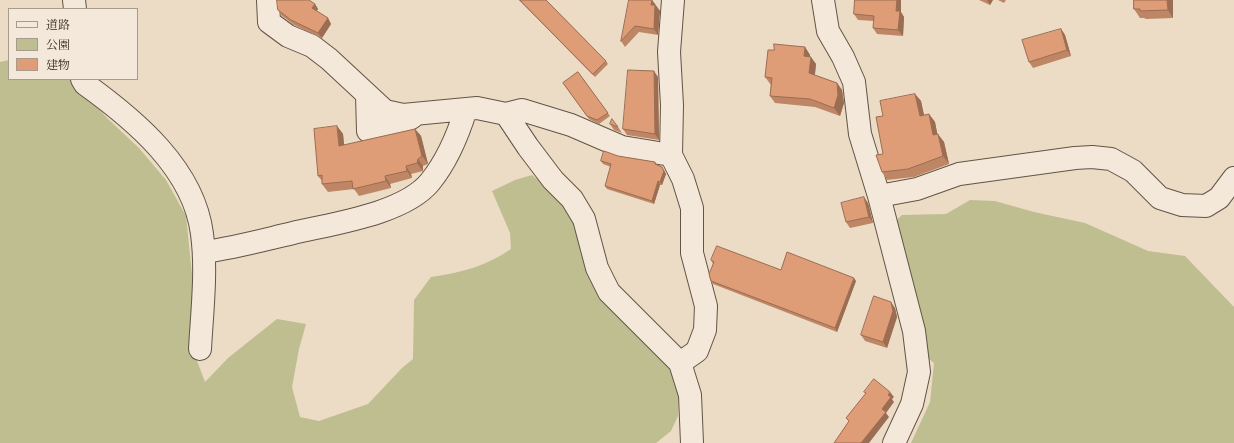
<!DOCTYPE html>
<html>
<head>
<meta charset="utf-8">
<style>
  body { margin:0 }
  #map { position:relative; width:1234px; height:443px; overflow:hidden; background:#ecdcc5; font-family:"IM FELL English","Noto Serif JP",serif }
  canvas { display:block }
  .legend { position:absolute; left:8px; top:8px; width:130px; height:72px; box-sizing:border-box; background:#f3e8d9; border:1px solid #a79b8d; margin:0; padding:5px 7px; list-style:none; font-size:12px; color:#34271c }
  .legend li { display:flex; align-items:center; gap:8px; height:20px }
  .legend b { width:20px; border:1px solid #a79b8d }
</style>
</head>
<body>
<div id="map">
<canvas width="1234" height="443"></canvas>
<ul class="legend">
<li><b style="height:5px;background:#f3e8d9"></b>道路</li>
<li><b style="height:11px;background:#bfbe90"></b>公園</li>
<li><b style="height:11px;background:#de9c77"></b>建物</li>
</ul>
</div>
<script>
const ctx = document.querySelector('canvas').getContext('2d');
ctx.lineJoin = 'round';
function paint(path, color) { ctx.fillStyle = color; ctx.fill(path, 'evenodd'); }
function stroke(path, color, width, dash) { ctx.strokeStyle = color; ctx.lineWidth = width; ctx.lineCap = dash ? 'butt' : 'round'; ctx.setLineDash(dash || []); ctx.stroke(path); }
const green = new Path2D(`
  M9,60V79H73L107,118L139,148L166,180L186,216L195,303L196,358L205,382L228,358L277,319L306,324L299,349L292,387L300,417L319,421L368,404L402,368L413,359L414,300L431,277C461,273 486,266 511,249L510,233L492,191L515,180L532,175L547,187L570,211L657,354L669,368L679,391L678,416L671,431L656,443H0V62Z
  M970,200L995,201L1034,212L1085,223L1148,251L1185,256L1234,307V443H911L930,402L934,363L915,348L886,230L902,215L946,214Z`);
const minor = new Path2D(`
  M74,0L75,9
  M268,0L269,22L288,36L312,46L329,59L385,111L403,115L477,108L506,114L522,110L571,125L622,147L671,155
  M673,0L669,52L672,105L671,155L683,179L692,208V253L706,306L705,330L697,351L680,363L690,395L692,443
  M823,0L828,31L843,57L854,82L860,134L879,196L914,331L919,372L912,404L894,443
  M82,79L85,84C135,120 194,169 202,234C207,271 202,312 200,349
  M367,95L368,131C385,128 402,126 415,115
  M506,114L528,147L553,180L572,199L584,219L597,268L609,292L680,363
  M879,196L917,189L959,174L1075,158L1092,157L1111,159L1133,171L1160,198L1182,205L1206,206L1219,198L1234,178
  M204,252C234,248 263,240 293,233C331,224 404,214 430,182C447,161 458,135 466,109`);
const wall = new Path2D(`
  M519,0H546L606,61L608,64L595,77Z
  M652,0L660,11L658,35L639,32L625,47L621,41Z
  M855,0H901V12L904,17L903,36L877,34L873,28L874,21L858,20L854,14Z
  M979,0H993L990,5Z
  M998,0H1006L1004,3Z
  M1173,0V18L1146,19L1144,18H1140L1134,9Z
  M315,4L318,9L317,11L328,18L331,24L322,38L294,25L281,15L278,10Z
  M1061,29L1065,35L1071,56L1033,68L1029,62Z
  M805,47L810,55V57L816,64L815,75L837,83L842,90L844,103L840,116L815,107L775,103L770,96L771,85L765,77Z
  M578,72L610,116L599,124L589,119L563,83Z
  M658,77L659,140L627,135L623,129Z
  M915,94L921,101L924,116L929,114L935,122L937,134L944,142L949,164L914,177L887,180L882,172L883,154V116Z
  M610,124L618,127L622,133L614,130Z
  M337,126L343,134L344,145L415,129L421,136L428,164L423,166V171L411,174L412,178L390,184L391,188L359,196L354,189L328,192L322,184V181L318,176Z
  M618,156L655,162L657,165L664,170L666,174L662,185H660L654,204L607,189L605,186L611,167L603,164L601,161Z
  M868,203L873,223L850,228L846,222Z
  M711,260L781,270L856,281L837,332L713,284L711,281L713,264Z
  M895,308L897,317L887,348L865,341L861,335Z`);
const shadedWall = new Path2D(`
  M652,0L660,11L658,35L654,29L651,5Z
  M897,0H901V12L904,17L903,36L898,30L896,11Z
  M987,0H993L990,5Z
  M1167,0H1173V18L1168,10Z
  M315,4L318,9L315,13L312,8Z
  M328,18L331,24L322,38L318,33Z
  M1061,29L1065,35L1071,56L1067,50Z
  M805,47L810,55V64L804,56Z
  M811,57L816,64L814,81L809,73Z
  M654,71L658,77L659,140L655,134Z
  M837,83L842,90L844,103L840,116L834,108Z
  M915,94L921,101L926,124L920,116Z
  M929,114L935,122L939,142L933,135Z
  M337,126L343,134L345,154L339,146Z
  M415,129L421,136L428,164L422,156Z
  M938,134L944,142L949,164L943,156Z
  M418,159L423,166V171L417,163Z
  M406,166L411,174L412,178L407,171Z
  M662,167L666,174L662,185L660,182Z
  M385,176L390,184L391,188L386,181Z
  M658,181L660,185L654,204L652,201Z
  M864,197L868,203L873,223L869,217Z
  M854,278L856,281L837,332L835,328Z
  M891,302L895,308L897,317L887,348L883,342Z
  M890,392L894,397L892,399L894,402L886,413L889,417L869,443H861L882,409L888,395Z`);
const building = new Path2D(`
  M277,0H309L315,4L312,8L328,18L318,33L291,20L278,10Z
  M520,0H546L606,61L593,74Z
  M629,0H652L651,5H655L654,29L635,26L621,41Z
  M855,0H897L896,11H900L898,30L873,28L874,16L854,14Z
  M1134,0H1167L1168,10L1140,11V9H1134Z
  M1061,29L1067,50L1029,62L1022,40Z
  M774,44L805,47L804,56L811,57L809,73L837,83L838,95L834,108L810,99L770,96L772,78L765,77L768,50H774Z
  M628,70L654,71L655,134L623,129Z
  M578,72L608,113L597,120L587,116L563,83Z
  M915,94L920,116L929,114L933,135L938,134L943,156L908,169L882,172L876,155L883,154L876,117L883,116L880,101Z
  M612,119L618,127L610,124Z
  M337,126L339,146L415,129L422,156L418,159L417,163L406,166L407,171L385,176L386,181L353,189L352,181L322,184V175L318,176L314,129Z
  M604,151L618,156L655,162V164L662,167L664,171L660,182L658,181L652,201L605,186L611,164L601,161Z
  M864,197L869,217L846,222L841,203Z
  M717,246L781,270L787,252L854,278L835,328L711,281L709,274L714,262L711,260Z
  M874,296L891,302L893,311L883,342L861,335Z
  M874,379L890,392L888,395L891,397L882,409L886,412L861,443H834L849,421L846,418L866,393L864,392Z`);
paint(green, '#bfbe90');
stroke(minor, '#625446', 24);
stroke(minor, '#f3e8d9', 22);
paint(wall, '#bf8666');
paint(shadedWall, '#9b6d53');
paint(building, '#de9c77');
stroke(building, '#9b6d53', 1);
</script>
</body>
</html>
